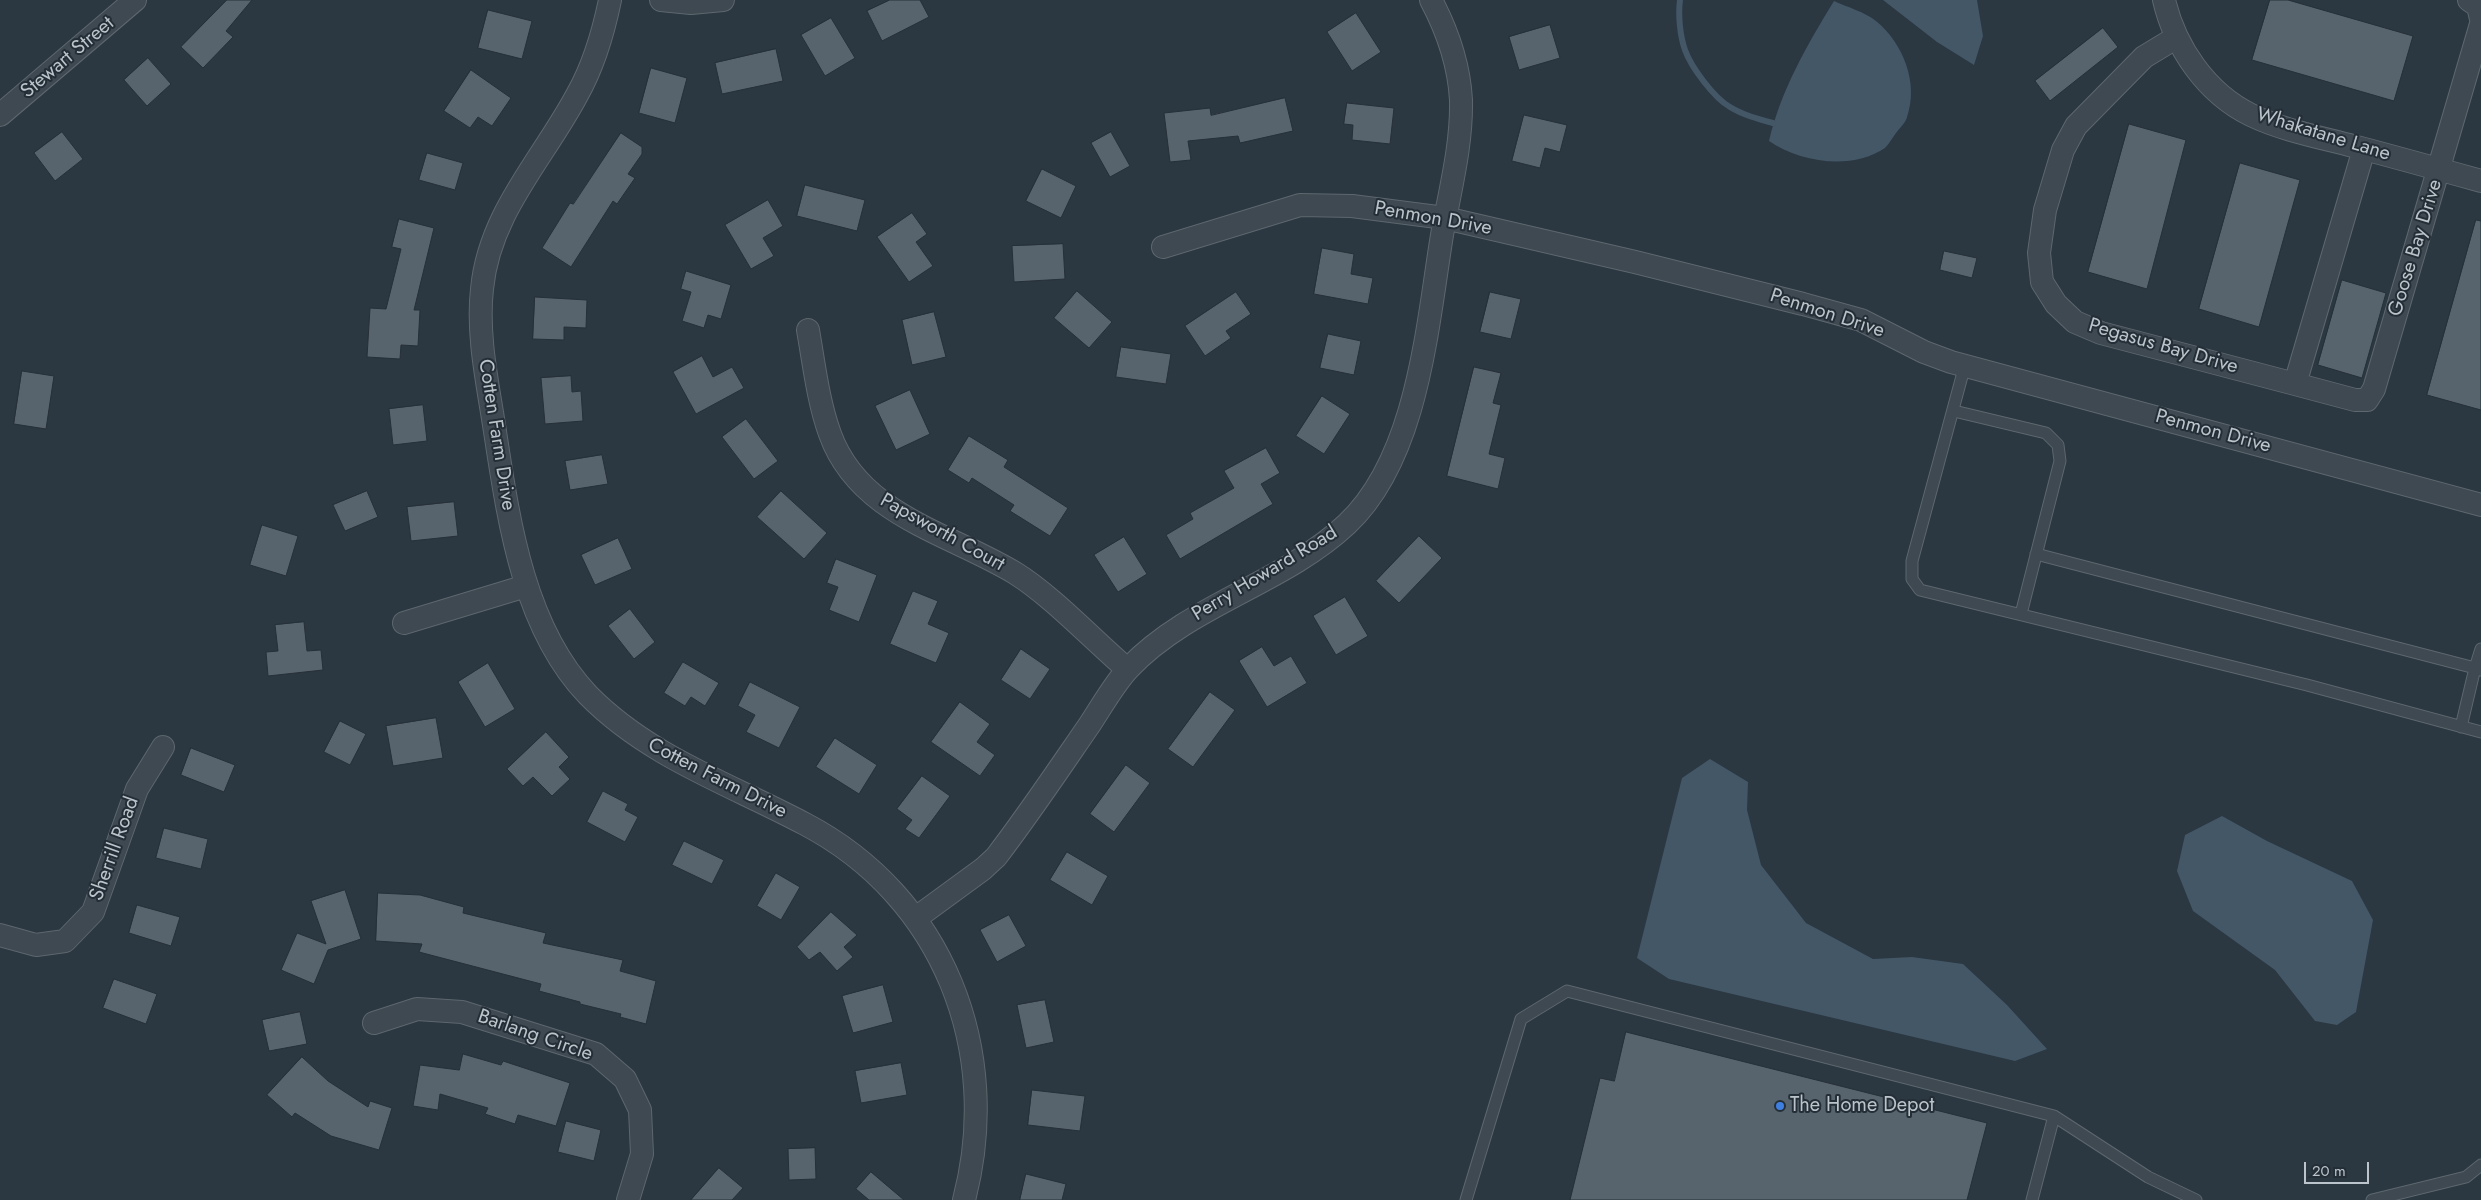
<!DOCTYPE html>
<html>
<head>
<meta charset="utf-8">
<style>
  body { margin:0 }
  #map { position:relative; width:2481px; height:1200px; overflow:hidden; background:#2b3741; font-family:Jost,sans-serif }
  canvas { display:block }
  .scale { position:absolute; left:2304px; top:1162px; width:65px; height:22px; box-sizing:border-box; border:2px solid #bcc4cb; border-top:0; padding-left:6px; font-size:15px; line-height:18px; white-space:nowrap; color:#bcc4cb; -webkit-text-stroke:4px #242e36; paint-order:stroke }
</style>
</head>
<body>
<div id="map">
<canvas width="2481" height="1200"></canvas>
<div class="scale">20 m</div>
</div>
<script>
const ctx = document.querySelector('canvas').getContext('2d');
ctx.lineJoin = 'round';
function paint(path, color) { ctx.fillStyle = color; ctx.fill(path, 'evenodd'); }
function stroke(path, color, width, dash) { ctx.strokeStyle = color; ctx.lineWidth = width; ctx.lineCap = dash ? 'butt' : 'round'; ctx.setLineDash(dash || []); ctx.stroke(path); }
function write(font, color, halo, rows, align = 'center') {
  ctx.font = font + ' Jost,sans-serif'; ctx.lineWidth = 4; ctx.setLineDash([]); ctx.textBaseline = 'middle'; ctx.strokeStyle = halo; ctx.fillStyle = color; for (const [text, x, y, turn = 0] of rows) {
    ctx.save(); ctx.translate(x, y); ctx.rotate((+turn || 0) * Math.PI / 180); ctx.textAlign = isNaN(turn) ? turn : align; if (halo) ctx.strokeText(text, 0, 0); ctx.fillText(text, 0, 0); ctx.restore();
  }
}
const water = new Path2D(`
  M1883,0H1977L1983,36L1974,65L1937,42Z
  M1834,1C1847,7 1865,12 1876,21C1903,43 1919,83 1907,117C1906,122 1900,128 1896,133C1893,137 1889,144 1885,148C1851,171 1800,162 1769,141C1781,90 1807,45 1834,1Z
  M1710,759L1748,782L1747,810L1761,865L1806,923L1873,959L1912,957L1963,964L2007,1005L2047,1049L2015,1061L1669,979L1637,958L1682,778Z
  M2222,816L2267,841L2352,881L2373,920L2356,1012L2337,1025L2315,1021L2275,970L2193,911L2177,871L2185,835Z`);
const stream = new Path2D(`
  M1680,0C1678,15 1680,36 1685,50C1691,67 1714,98 1730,107C1743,115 1758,119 1773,123`);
const building = new Path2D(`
  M227,0H252L226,31L233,37L203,68L181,47Z
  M890,0H920L929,17L882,41L867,11Z
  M2270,0H2288L2413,36L2394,101L2252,60Z
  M488,10L532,21L522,59L478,48Z
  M1356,13L1381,52L1352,71L1327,32Z
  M831,18L855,58L825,76L801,35Z
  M1550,25L1560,58L1519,70L1509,37Z
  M2103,28L2118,47L2050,101L2035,81Z
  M776,49L783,81L722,94L715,63Z
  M148,58L171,84L147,106L124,80Z
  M651,68L687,78L675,123L639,113Z
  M471,70L511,98L492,126L478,117L470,128L444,111Z
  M1285,98L1293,131L1240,143L1238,136L1188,141L1191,160L1170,162L1164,113L1210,108L1211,115Z
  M1347,103L1394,108L1390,144L1352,140L1353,125L1344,124Z
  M1524,115L1567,125L1560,152L1545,148L1540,168L1512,161Z
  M2129,124L2186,140L2147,289L2088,272Z
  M62,132L83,159L55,181L34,153Z
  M1111,132L1130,166L1110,177L1091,143Z
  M621,133L642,147V154L628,174L635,178L617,204L613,201L571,267L542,248L570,203L573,204Z
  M427,153L463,163L455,190L419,180Z
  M2240,163L2300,180L2259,327L2199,309Z
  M1042,169L1076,186L1061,218L1026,201Z
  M805,185L865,200L857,231L797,216Z
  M768,200L783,226L763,238L774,256L751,269L725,225Z
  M912,213L927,234L916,242L933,266L909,282L877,237Z
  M399,219L434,228L414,310H420L418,346L401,345L400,359L367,357L370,308L386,309L401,249L392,247Z
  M2476,220L2481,221V410L2427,395Z
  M1063,244L1065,279L1014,282L1012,246Z
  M1322,248L1354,254L1351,274L1373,278L1368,304L1314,294Z
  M1944,251L1977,258L1972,278L1940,270Z
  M686,271L731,285L721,319L708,315L704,328L682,321L691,292L681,289Z
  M2342,280L2386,293L2362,378L2318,365Z
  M1077,291L1112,322L1089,348L1054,318Z
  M1236,292L1251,314L1226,331L1231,338L1205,356L1185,326Z
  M1490,292L1521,299L1511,339L1480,332Z
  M535,297L587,300L586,328L564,327V340L533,339Z
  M934,312L946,357L912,365L902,320Z
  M1328,334L1361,341L1354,375L1320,368Z
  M1121,347L1171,354L1166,384L1116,377Z
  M702,356L713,377L732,367L744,388L696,414L673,372Z
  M1474,367L1501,373L1493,403L1501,405L1489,454L1505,458L1498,489L1447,476Z
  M22,371L54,376L46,429L14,424Z
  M571,376L572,392L581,391L583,421L545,424L541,378Z
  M910,390L930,434L896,450L875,406Z
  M1322,396L1350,414L1324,454L1296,436Z
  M423,405L427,441L393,445L389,409Z
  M746,419L778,461L754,479L722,437Z
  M969,436L1008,460L1004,467L1068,508L1050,536L1010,511L1014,505L972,478L969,483L948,470Z
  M1266,448L1280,473L1261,484L1273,504L1180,559L1166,535L1193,519L1190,513L1234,488L1224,471Z
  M602,455L608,484L570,490L565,461Z
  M367,491L378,517L345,531L333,505Z
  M781,491L827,533L804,559L757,517Z
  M454,502L458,536L411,541L407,507Z
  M262,525L298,536L286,576L250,565Z
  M1419,536L1442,558L1399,603L1376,581Z
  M1124,537L1147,574L1118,592L1094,555Z
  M618,538L632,569L595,585L581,555Z
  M836,559L877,575L859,622L829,610L838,587L827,583Z
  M913,591L938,601L928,624L949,633L936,663L890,644Z
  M1345,597L1368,636L1336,655L1313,616Z
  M630,609L655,642L634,659L608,626Z
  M304,622L307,651L321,650L323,670L268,676L266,652L278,651L275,625Z
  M1262,647L1274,666L1291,656L1307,683L1267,707L1239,661Z
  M1021,649L1050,669L1030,699L1001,680Z
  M683,662L719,683L705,706L691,697L685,706L664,693Z
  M488,663L515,709L485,727L458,682Z
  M750,682L800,707L779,748L746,732L755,715L738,706Z
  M1210,692L1235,710L1193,767L1168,749Z
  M960,702L990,724L977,742L995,755L980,776L931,742Z
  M436,718L443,758L393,766L386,726Z
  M340,721L366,734L350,765L324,752Z
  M546,732L569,757L559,767L570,779L552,796L533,777L523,786L507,769Z
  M835,738L877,765L859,794L816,767Z
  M191,748L235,765L224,792L181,775Z
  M1126,765L1150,783L1114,832L1090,814Z
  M922,776L950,796L919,838L905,829L912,820L897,809Z
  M603,791L628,804L625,810L638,817L625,842L587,822Z
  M164,828L208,839L201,869L156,858Z
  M684,841L724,860L712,884L672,865Z
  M1067,852L1108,876L1092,905L1050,880Z
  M776,873L800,887L781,920L757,906Z
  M345,890L361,939L328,950L314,984L281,970L297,933L326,944L311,901Z
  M378,893L420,895L464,907L463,913L546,933L543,943L623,960L620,971L656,981L646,1024L620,1017L621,1014L580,1004V1002L539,991L541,984L419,952L422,944L376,941Z
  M137,905L180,917L171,946L129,933Z
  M831,912L857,935L844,947L853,957L837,971L820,952L809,960L797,947Z
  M1009,915L1026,946L997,962L980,930Z
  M114,979L157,994L146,1024L103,1008Z
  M883,985L893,1022L853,1033L842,996Z
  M1045,1000L1054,1042L1026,1048L1017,1005Z
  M300,1012L307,1044L269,1051L262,1020Z
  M1626,1032L1987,1123L1967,1200H1570L1600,1078L1614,1081Z
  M463,1054L501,1065L503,1061L570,1083L556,1126L518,1115L515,1124L485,1114L488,1108L440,1094L438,1110L413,1106L420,1065L459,1070Z
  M302,1057L328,1081L368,1107L370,1101L392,1108L379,1150L331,1136L295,1113L292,1117L267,1095Z
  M901,1063L907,1095L861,1103L855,1071Z
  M1032,1090L1085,1096L1080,1131L1028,1125Z
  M566,1121L601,1130L594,1161L558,1152Z
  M815,1148L816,1179L789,1180L788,1149Z
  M719,1168L743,1188L732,1200H691Z
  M871,1172L904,1200H869L856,1189Z
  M1026,1174L1066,1184L1062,1200H1020Z`);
const service = new Path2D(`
  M1965,365L1912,561V579L1920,590L2307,685L2481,732
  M1954,411L2046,433L2058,445L2060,461L2021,614
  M2036,554L2475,668L2481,649
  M2461,727L2475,668L2481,670
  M1466,1200L1521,1019L1567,991L2054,1116L2148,1177L2196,1200
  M2032,1200L2054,1116
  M2372,1200L2466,1177L2481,1165`);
const minor = new Path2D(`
  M610,0C603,34 594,65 577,95C543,159 489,213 482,289C477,334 487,380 494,425C508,516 522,626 588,695C649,757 730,784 805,824C944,897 1003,1051 964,1200
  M661,0L691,3L723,0
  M2164,0C2175,47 2206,93 2251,115C2282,130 2319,137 2353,146C2395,157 2438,169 2481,181
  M2469,0L2478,6L2481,19
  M2177,37L2144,57L2076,126L2063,150L2045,210L2039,253L2042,282L2056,304L2075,322L2101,333L2295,384L2364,149
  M0,115L135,0
  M1163,247L1300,205L1352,206L1445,218L1635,262L1803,304L1861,320L1924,352L1951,362L2481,505
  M808,330C814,364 818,401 830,434C859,515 949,533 1015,573C1052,596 1093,640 1127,669
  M2295,384L2355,400H2367L2374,389L2481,24
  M404,623L526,586
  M916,918L983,869L996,857C1029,814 1059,769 1090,724C1102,706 1114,684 1129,668C1190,604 1283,584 1347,524C1418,457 1427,327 1442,235C1450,190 1462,145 1461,100C1459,63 1448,32 1431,0
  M0,935L36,945L65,941L93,912L137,789L163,747
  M374,1023L417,1009L462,1012L596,1054L625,1079L640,1110L642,1154L628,1200`);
const markers = [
  [1780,1106,5,"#3f7fe0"]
];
const streetNames = [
  ["Stewart Street",68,58,-40],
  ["Whakatane Lane",2323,135,17],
  ["Penmon Drive",1433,219,10],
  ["Goose Bay Drive",2416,248,-73],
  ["Penmon Drive",1827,314,18],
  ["Pegasus Bay Drive",2163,347,16],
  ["Penmon Drive",2213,432,15],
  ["Cotten Farm Drive",496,435,81],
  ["Papsworth Court",942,533,29],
  ["Perry Howard Road",1265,574,-31],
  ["Cotten Farm Drive",717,779,27],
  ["Sherrill Road",115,849,-70],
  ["Barlang Circle",535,1036,19]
];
const poiNames = [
  ["The Home Depot",1790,1106]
];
paint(water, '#435767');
stroke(stream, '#435767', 6);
paint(building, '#57646d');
stroke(building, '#263038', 1);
stroke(service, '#5d676e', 13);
stroke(minor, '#5d676e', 24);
stroke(service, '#3f4951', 11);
stroke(minor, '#3f4951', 22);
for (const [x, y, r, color] of markers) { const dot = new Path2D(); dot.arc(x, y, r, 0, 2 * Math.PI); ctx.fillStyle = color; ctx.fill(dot); stroke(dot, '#242e36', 2); }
write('20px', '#bcc4cb', '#242e36', streetNames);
write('20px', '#bcc4cb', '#242e36', poiNames, 'left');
</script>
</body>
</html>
